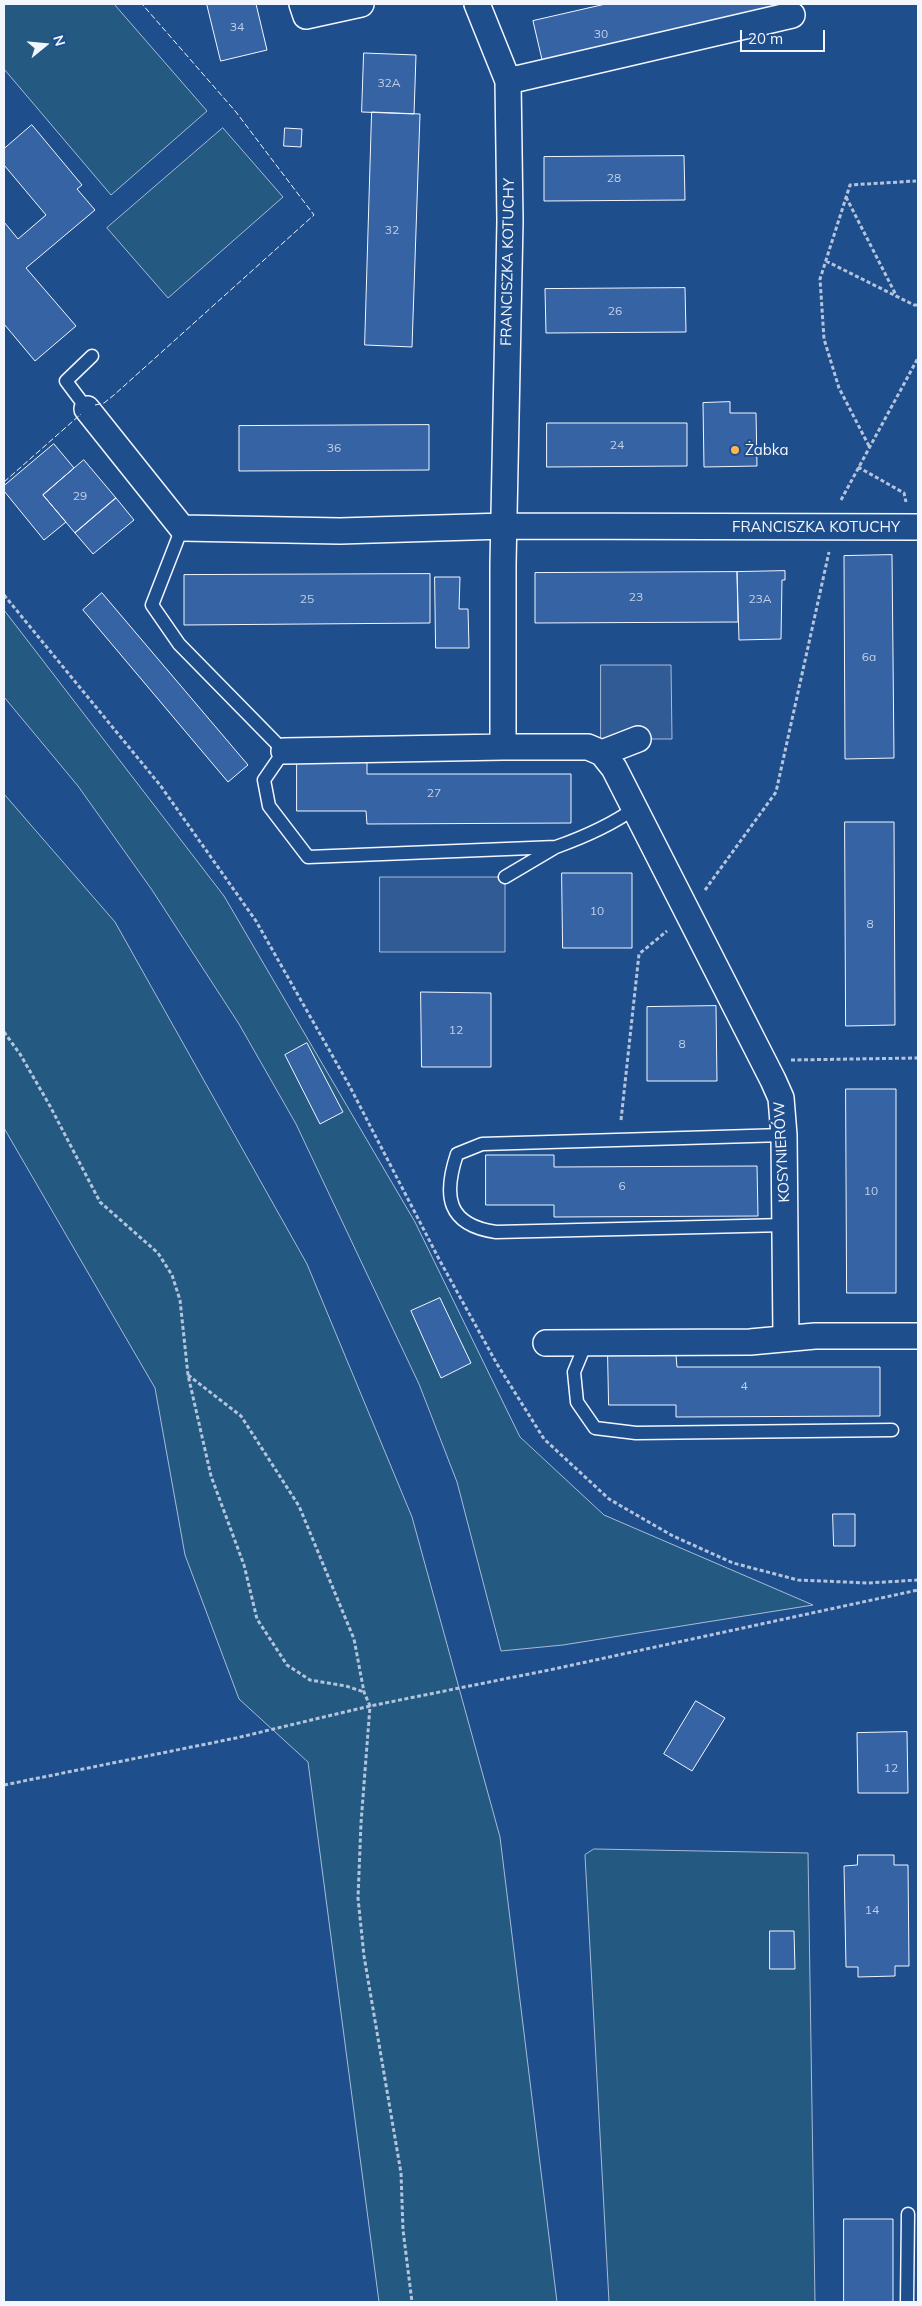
<!DOCTYPE html>
<html>
<head>
<meta charset="utf-8">
<style>
  body { margin:0 }
  #map { position:relative; width:922px; height:2306px; overflow:hidden; background:#1f4e8c; font-family:Mulish,sans-serif }
  canvas { display:block }
  .frame { position:absolute; inset:0; border:5px solid #f2f6ff; pointer-events:none }
  .north { position:absolute; left:20px; top:20px; width:50px; height:50px; -webkit-text-stroke:4px #1f4e8c; paint-order:stroke; rotate:73deg; font-size:14px; font-weight:700; line-height:20px; text-align:center; color:#f2f6ff }
  .north::after { content:''; display:block; margin:auto; width:18px; height:22px; background:#f2f6ff; clip-path:polygon(50% 0,100% 100%,50% 72%,0 100%) }
  .scale { position:absolute; left:740px; top:30px; width:85px; height:22px; box-sizing:border-box; border:2px solid #f2f6ff; border-top:0; padding-left:6px; font-size:15px; line-height:18px; white-space:nowrap; color:#f2f6ff; -webkit-text-stroke:4px #1f4e8c; paint-order:stroke }
</style>
</head>
<body>
<div id="map">
<canvas width="922" height="2306"></canvas>
<div class="frame"></div>
<div class="north">N</div>
<div class="scale">20 m</div>
</div>
<script>
const ctx = document.querySelector('canvas').getContext('2d');
ctx.lineJoin = 'round';
function paint(path, color) { ctx.fillStyle = color; ctx.fill(path, 'evenodd'); }
function stroke(path, color, width, dash) { ctx.strokeStyle = color; ctx.lineWidth = width; ctx.lineCap = dash ? 'butt' : 'round'; ctx.setLineDash(dash || []); ctx.stroke(path); }
function write(font, color, halo, rows, align = 'center') {
  ctx.font = font + ' Mulish,sans-serif'; ctx.lineWidth = 4; ctx.setLineDash([]); ctx.textBaseline = 'middle'; ctx.strokeStyle = halo; ctx.fillStyle = color; for (const [text, x, y, turn = 0] of rows) {
    ctx.save(); ctx.translate(x, y); ctx.rotate((+turn || 0) * Math.PI / 180); ctx.textAlign = isNaN(turn) ? turn : align; if (halo) ctx.strokeText(text, 0, 0); ctx.fillText(text, 0, 0); ctx.restore();
  }
}
const green = new Path2D(`
  M4,4H114L207,111L111,195L4,69Z
  M223,128L283,197L168,298L107,228Z
  M4,610L224,896L415,1222L520,1437L604,1515L813,1605L563,1645L501,1651L457,1482L419,1384L296,1124L239,1024L152,890L78,786L4,697Z
  M4,794L115,922L307,1264L412,1517L500,1837L557,2302H379L308,1762L239,1699L185,1555L155,1388L4,1128Z
  M594,1849L808,1853L815,2302H609L585,1855Z`);
const parking = new Path2D(`
  M601,665H671L672,739H601Z
  M380,877H505V952H380Z`);
const building = new Path2D(`
  M207,4H256L267,50L221,61Z
  M606,4H786L543,64L533,21Z
  M364,53L416,55L414,114L362,112Z
  M372,112L420,114L412,347L365,345Z
  M32,125L82,185L77,189L95,210L26,268L76,326L35,361L4,324V222L18,239L46,215L4,165V149Z
  M285,128L302,129L301,147L284,146Z
  M684,156L685,200L544,201V157Z
  M685,288L686,332L546,333L545,289Z
  M730,402V413H756L757,466L704,467L703,403Z
  M547,423H687V466L547,467Z
  M429,425V470L239,471V426Z
  M54,444L74,468L43,495L66,522L44,540L4,491V486Z
  M84,460L116,498L75,533L43,495Z
  M116,498L134,520L93,554L75,533Z
  M892,555L894,758L845,759L844,556Z
  M785,571V580H782L781,639L739,640L737,572Z
  M737,572L738,622L535,623V573Z
  M430,574V623L184,625V575Z
  M435,577H460L459,609H468L469,648H436Z
  M102,593L248,765L228,782L83,610Z
  M297,762H367V774H571V823L367,824L366,811H297Z
  M845,822H894L895,1025L846,1026Z
  M562,873H632V948H563Z
  M421,992L491,993V1067H422Z
  M716,1006L717,1081H647V1007Z
  M307,1043L343,1112L320,1124L285,1055Z
  M846,1089H896V1293H847Z
  M486,1155H554V1167L757,1166L758,1216L554,1217V1205H486Z
  M440,1298L471,1363L441,1378L411,1311Z
  M608,1355H676L677,1367H880V1416L676,1417V1405H609Z
  M833,1514H855V1546H834Z
  M696,1701L725,1718L692,1771L664,1754Z
  M907,1732L908,1793H858L857,1733Z
  M858,1855H894V1865H908L909,1966H895V1976L858,1977V1967H846L844,1866L857,1865Z
  M770,1931H794L795,1969H770Z
  M844,2219H893V2302H844Z`);
const path = new Path2D(`
  M846,197L897,297
  M826,261L914,305H918
  M869,446L839,388L824,339L820,279L850,185L916,181
  M858,467L904,493L906,502
  M841,500L918,358
  M4,595L160,785L256,921L349,1085L440,1261L497,1364L544,1439L609,1499L673,1536L733,1563L798,1580L868,1583L918,1580
  M705,890L776,792L829,552
  M4,1032L20,1054L50,1106L100,1202L158,1253L172,1275L180,1300L188,1375L211,1476L244,1565L257,1619L287,1665L310,1680L346,1686L364,1692
  M791,1060L918,1058
  M621,1120L639,954L667,931
  M188,1375L241,1416L299,1506L354,1639L364,1692L370,1706L361,1823L358,1898L364,1956L401,2173L403,2230L412,2302
  M4,1785L236,1738L370,1706L554,1669L918,1590`);
const service = new Path2D(`
  M87,409L66,381L92,356
  M182,528L152,605L179,644L284,751L264,780L269,806L308,857L556,847C584,837 610,826 635,808
  M505,877L554,848
  M784,1135L482,1144L457,1154C443,1196 447,1225 496,1232L785,1225
  M586,1343L574,1372L577,1402L595,1428L636,1433L892,1430
  M907,2302L908,2214`);
const minor = new Path2D(`
  M302,4L306,16L361,4
  M477,4L508,81L510,221L503,564V747H588L602,753L614,768L773,1080L781,1098L784,1135L786,1338
  M508,81L792,15
  M87,409L182,528L340,531L504,526L918,527
  M284,751L503,747
  M602,753L638,739
  M546,1343L750,1342L815,1336H918`);
const fence = new Path2D(`
  M95,405L104,403L114,395L314,215L236,112L142,4
  M4,482L81,414`);
const markers = [
  [735,450,5,"#ffb74d"]
];
const numberNames = [
  ["34",237,27],
  ["30",601,34],
  ["32A",389,83],
  ["28",614,178],
  ["32",392,230],
  ["26",615,311],
  ["24",617,445],
  ["36",334,448],
  ["29",80,496],
  ["23",636,597],
  ["25",307,599],
  ["23A",760,599],
  ["6a",869,657],
  ["27",434,793],
  ["10",597,911],
  ["8",870,924],
  ["12",456,1030],
  ["8",682,1044],
  ["6",622,1186],
  ["10",871,1191],
  ["4",744,1386],
  ["12",891,1768],
  ["14",872,1910]
];
const streetNames = [
  ["FRANCISZKA KOTUCHY",508,262,-89],
  ["FRANCISZKA KOTUCHY",816,527],
  ["KOSYNIERÓW",782,1152,-93]
];
const poiNames = [
  ["Żabka",745,450]
];
paint(green, '#245a82');
stroke(green, '#a8bbd7', 1);
paint(parking, '#305b95');
stroke(parking, '#a8bbd7', 1);
paint(building, '#3563a3');
stroke(building, '#f2f6ff', 1);
stroke(service, '#f2f6ff', 15);
stroke(minor, '#f2f6ff', 28);
stroke(path, '#b3c4dc', 3, [4, 2.5]);
stroke(service, '#1f4e8c', 12);
stroke(minor, '#1f4e8c', 25);
stroke(fence, '#f2f6ff', 1, [6, 2.5]);
for (const [x, y, r, color] of markers) { const dot = new Path2D(); dot.arc(x, y, r, 0, 2 * Math.PI); ctx.fillStyle = color; ctx.fill(dot); stroke(dot, '#1f4e8c', 2); }
write('12px', '#c3d1e8', null, numberNames);
write('15px', '#f2f6ff', '#1f4e8c', streetNames);
write('15px', '#f2f6ff', '#1f4e8c', poiNames, 'left');
</script>
</body>
</html>
